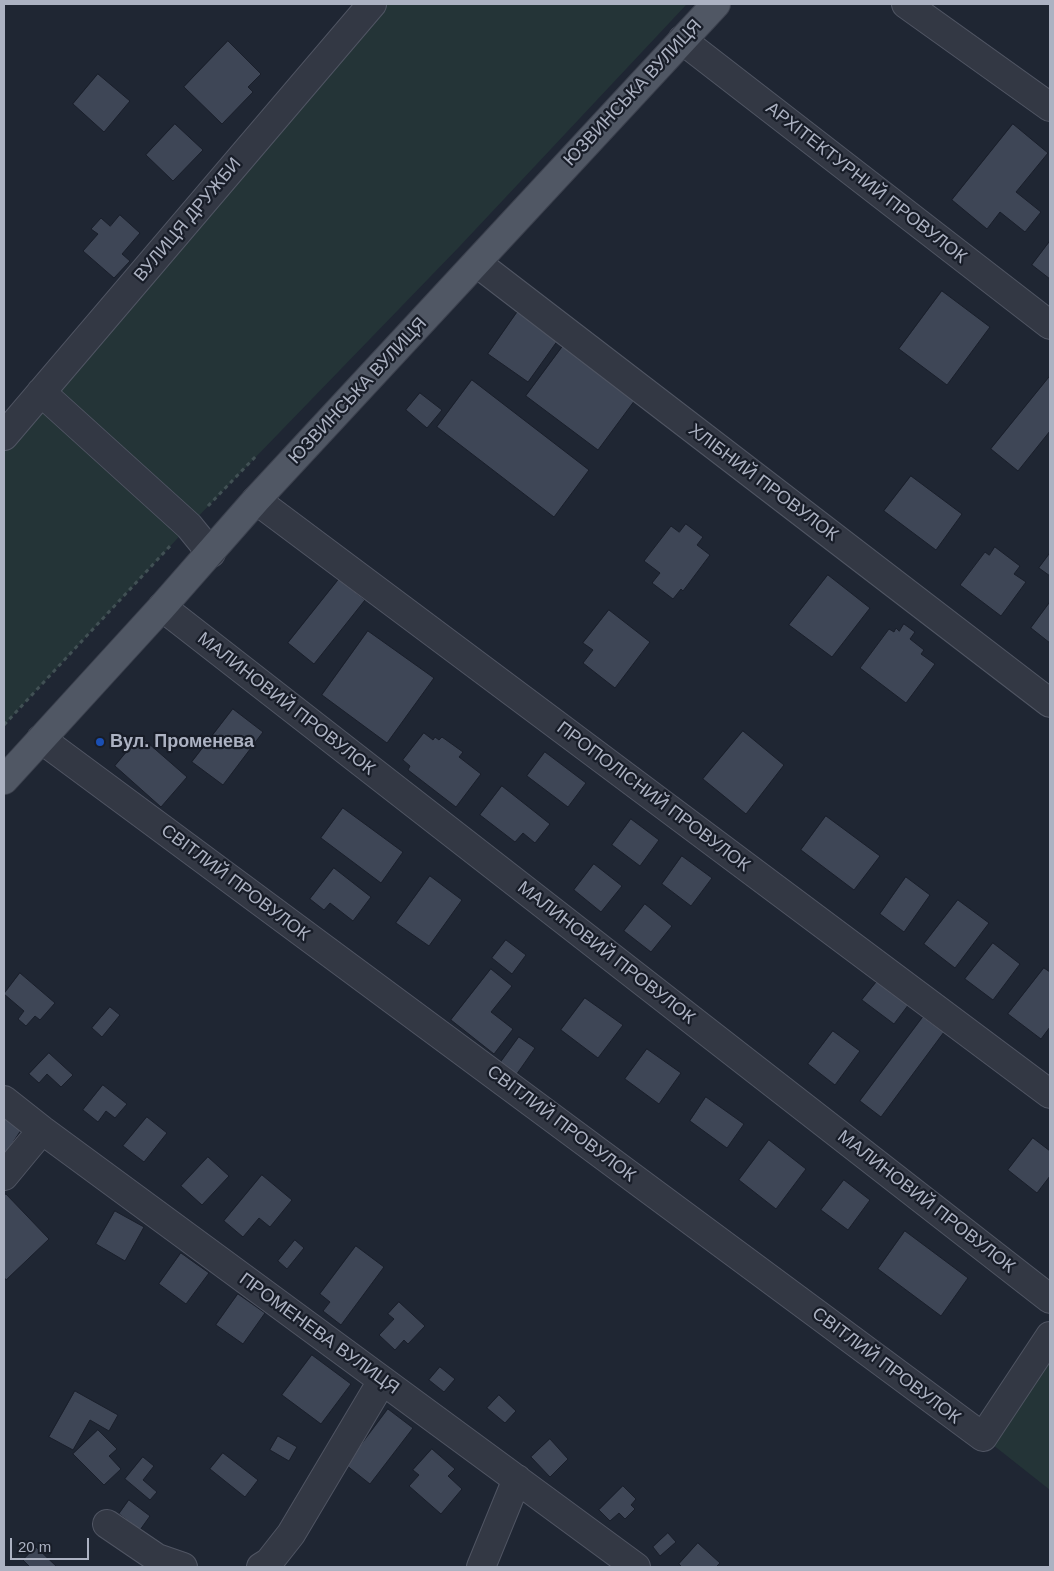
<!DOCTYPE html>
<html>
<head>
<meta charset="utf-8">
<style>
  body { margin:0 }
  #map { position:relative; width:1054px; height:1571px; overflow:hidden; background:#1f2633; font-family:Arial,sans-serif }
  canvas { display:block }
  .frame { position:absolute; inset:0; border:5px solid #acb2c2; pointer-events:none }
  .scale { position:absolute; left:10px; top:1538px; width:79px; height:22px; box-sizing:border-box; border:2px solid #acb2c2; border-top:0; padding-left:6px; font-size:15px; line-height:18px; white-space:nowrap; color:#acb2c2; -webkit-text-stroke:4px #181d28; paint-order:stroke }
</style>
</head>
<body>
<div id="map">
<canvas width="1054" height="1571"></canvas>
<div class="frame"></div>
<div class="scale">20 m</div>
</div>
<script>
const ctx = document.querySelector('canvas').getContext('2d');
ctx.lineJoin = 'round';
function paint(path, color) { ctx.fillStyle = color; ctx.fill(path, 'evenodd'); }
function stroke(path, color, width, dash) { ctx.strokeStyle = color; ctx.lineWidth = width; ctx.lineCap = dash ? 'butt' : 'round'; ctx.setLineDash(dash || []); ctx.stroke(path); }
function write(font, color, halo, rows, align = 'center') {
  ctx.font = font + ' Arial,sans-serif'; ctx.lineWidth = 4.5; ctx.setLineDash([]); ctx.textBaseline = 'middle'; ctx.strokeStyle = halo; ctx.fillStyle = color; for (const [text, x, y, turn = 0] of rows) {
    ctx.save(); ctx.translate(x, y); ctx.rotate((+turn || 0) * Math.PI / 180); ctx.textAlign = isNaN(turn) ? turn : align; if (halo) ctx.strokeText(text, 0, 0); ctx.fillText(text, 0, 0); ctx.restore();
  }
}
const green = new Path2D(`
  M372,4H687L459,247L189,526L4,725V436Z
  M1050,1340V1490L983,1437Z`);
const building = new Path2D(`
  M228,41L261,74L248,87L253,92L222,124L184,87Z
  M98,74L130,101L104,132L73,104Z
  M175,124L203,150L173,181L146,155Z
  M1013,124L1048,153L1016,192L1041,212L1025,232L1000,212L987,229L952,200Z
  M120,215L140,233L122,254L130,261L114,278L83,251L98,234L91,229L101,218L110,226Z
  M1050,241V279L1032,265Z
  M942,291L990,327L947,385L899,349Z
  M518,311L558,340L528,382L488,354Z
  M563,346L635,400L598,450L526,396Z
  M1050,376V431L1018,471L991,449Z
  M472,380L589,470L554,517L437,427Z
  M420,393L442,410L427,428L406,410Z
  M911,476L962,514L936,550L884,511Z
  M686,524L703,537L697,545L710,555L683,591L681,589L673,599L652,583L660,573L644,561L671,526L679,532Z
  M995,547L1020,566L1014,574L1026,582L1001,616L960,585L985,552L989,555Z
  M1050,553V576L1039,568Z
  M828,575L870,608L832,657L789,625Z
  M339,579L365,600L314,664L288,643Z
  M1050,602V643L1031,628Z
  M609,610L650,642L615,688L583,663L593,650L583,643Z
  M904,624L915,632L910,639L924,650L921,654L935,664L906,703L860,668L889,629L894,632L896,628L899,631Z
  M368,631L434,678L387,743L322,695Z
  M233,709L263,732L223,785L192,762Z
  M743,731L784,765L746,814L703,779Z
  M424,733L433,740L435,737L439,740L442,737L463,752L459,757L481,774L456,807L408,770L410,766L403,760Z
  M140,736L187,777L161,807L115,766Z
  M545,752L586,783L568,807L527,776Z
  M502,786L550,824L535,843L523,833L515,842L480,815Z
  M343,808L403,852L381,883L321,838Z
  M826,816L880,856L854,890L801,850Z
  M631,819L659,840L640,866L612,845Z
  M682,856L712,878L691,906L662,884Z
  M594,864L622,886L601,912L574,890Z
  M334,868L371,897L353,921L330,903L324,910L310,899Z
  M430,876L462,900L429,946L396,923Z
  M906,877L930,895L904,932L880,914Z
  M958,900L989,923L955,968L924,944Z
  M645,904L672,926L651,952L624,931Z
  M506,940L526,955L512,974L492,958Z
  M993,943L1020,964L993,1000L965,979Z
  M1044,968L1050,972V1027L1041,1039L1008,1014Z
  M491,969L512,986L491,1012L513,1029L494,1054L451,1020Z
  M20,973L55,1003L40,1020L35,1016L26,1026L18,1019L24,1011L4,994Z
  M878,980L909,1004L894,1024L862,1000Z
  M585,998L623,1025L598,1058L561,1030Z
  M110,1007L120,1015L102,1037L92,1028Z
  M923,1017L944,1032L881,1117L860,1101Z
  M833,1031L860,1051L835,1085L808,1064Z
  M519,1037L535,1048L514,1078L498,1066Z
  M647,1049L681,1073L659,1104L625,1079Z
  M49,1053L73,1075L61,1087L47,1074L39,1083L29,1074Z
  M103,1085L127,1104L115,1118L106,1111L98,1122L83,1110Z
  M706,1097L744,1124L727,1148L690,1121Z
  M4,1114L23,1127L4,1156Z
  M147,1117L167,1133L144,1162L123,1146Z
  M1033,1138L1050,1151V1176L1037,1193L1008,1170Z
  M769,1140L806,1169L776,1209L739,1180Z
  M208,1157L229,1176L202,1205L181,1186Z
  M262,1175L292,1200L270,1227L259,1218L243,1237L224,1221Z
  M844,1180L870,1200L848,1230L821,1210Z
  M6,1194L49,1239L6,1280L4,1277V1196Z
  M115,1211L144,1227L125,1261L96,1244Z
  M905,1231L968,1278L941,1316L878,1269Z
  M295,1240L304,1248L287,1269L278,1261Z
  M356,1246L384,1267L341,1325L323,1311L330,1302L320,1294Z
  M181,1253L209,1273L186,1304L159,1284Z
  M238,1294L265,1313L243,1344L216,1325Z
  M399,1302L425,1326L408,1344L404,1340L395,1350L379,1335L394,1319L388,1314Z
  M312,1355L351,1384L321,1424L282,1395Z
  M440,1367L455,1379L444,1392L429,1380Z
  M75,1391L118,1415L109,1431L90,1420L73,1450L49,1437Z
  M499,1395L516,1411L505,1423L487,1408Z
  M388,1409L413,1428L370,1484L346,1465Z
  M98,1430L117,1449L109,1456L121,1469L104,1485L73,1454Z
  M278,1436L297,1447L289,1461L270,1450Z
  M550,1439L568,1459L550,1477L531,1457Z
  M432,1449L455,1469L448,1476L462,1489L441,1514L409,1486L419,1475L413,1470Z
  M223,1453L258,1480L245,1497L210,1469Z
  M143,1457L154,1466L143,1480L157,1492L150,1500L125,1479Z
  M623,1486L636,1499L631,1505L635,1509L625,1519L619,1513L610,1521L599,1510Z
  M129,1500L150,1516L140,1530L119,1514Z
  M668,1533L676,1542L660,1556L653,1547Z
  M698,1543L720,1563L716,1567H682L679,1564Z
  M36,1547L57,1567H30L23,1560Z`);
const path = new Path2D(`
  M208,506L257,455
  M4,725L171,545`);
const minor = new Path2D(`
  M906,4L1050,107
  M682,40L1050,325
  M477,263L1050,703
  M41,392L189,526L211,553
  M4,436L372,4
  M256,500L1050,1094
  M162,607L1050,1299
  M41,739L983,1437L1050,1336
  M4,1100L42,1130L636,1567
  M4,1176L42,1130
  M107,1524L157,1558L183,1567
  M261,1567L269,1562L291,1534L382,1381
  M481,1567L517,1479`);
const major = new Path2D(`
  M4,780L162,607L256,500L716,4`);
const markers = [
  [100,742,5,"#1a4fb4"]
];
const streetNames = [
  ["ЮЗВИНСЬКА ВУЛИЦЯ",633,93,-47],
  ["АРХІТЕКТУРНИЙ ПРОВУЛОК",866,183,38],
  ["ВУЛИЦЯ ДРУЖБИ",188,220,-50],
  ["ЮЗВИНСЬКА ВУЛИЦЯ",358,391,-47],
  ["ХЛІБНИЙ ПРОВУЛОК",763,483,37],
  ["МАЛИНОВИЙ ПРОВУЛОК",286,704,38],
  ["ПРОПОЛІСНИЙ ПРОВУЛОК",653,797,37],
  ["СВІТЛИЙ ПРОВУЛОК",235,883,37],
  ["МАЛИНОВИЙ ПРОВУЛОК",606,953,38],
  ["СВІТЛИЙ ПРОВУЛОК",561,1124,37],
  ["МАЛИНОВИЙ ПРОВУЛОК",926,1202,38],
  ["ПРОМЕНЕВА ВУЛИЦЯ",319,1334,36],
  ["СВІТЛИЙ ПРОВУЛОК",886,1366,37]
];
const poiNames = [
  ["Вул. Променева",110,742]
];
paint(green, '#243437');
paint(building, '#3e4656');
stroke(building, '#1a1f2b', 1);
stroke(minor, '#505563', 30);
stroke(major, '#3c414e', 30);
stroke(path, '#415054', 3, [4, 4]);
stroke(minor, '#333844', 28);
stroke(major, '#505764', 28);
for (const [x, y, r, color] of markers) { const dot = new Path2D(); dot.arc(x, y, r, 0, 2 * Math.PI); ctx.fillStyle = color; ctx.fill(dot); stroke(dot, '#181d28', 2); }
write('18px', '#acb2c2', '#181d28', streetNames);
write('bold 18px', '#acb2c2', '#181d28', poiNames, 'left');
</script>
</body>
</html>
